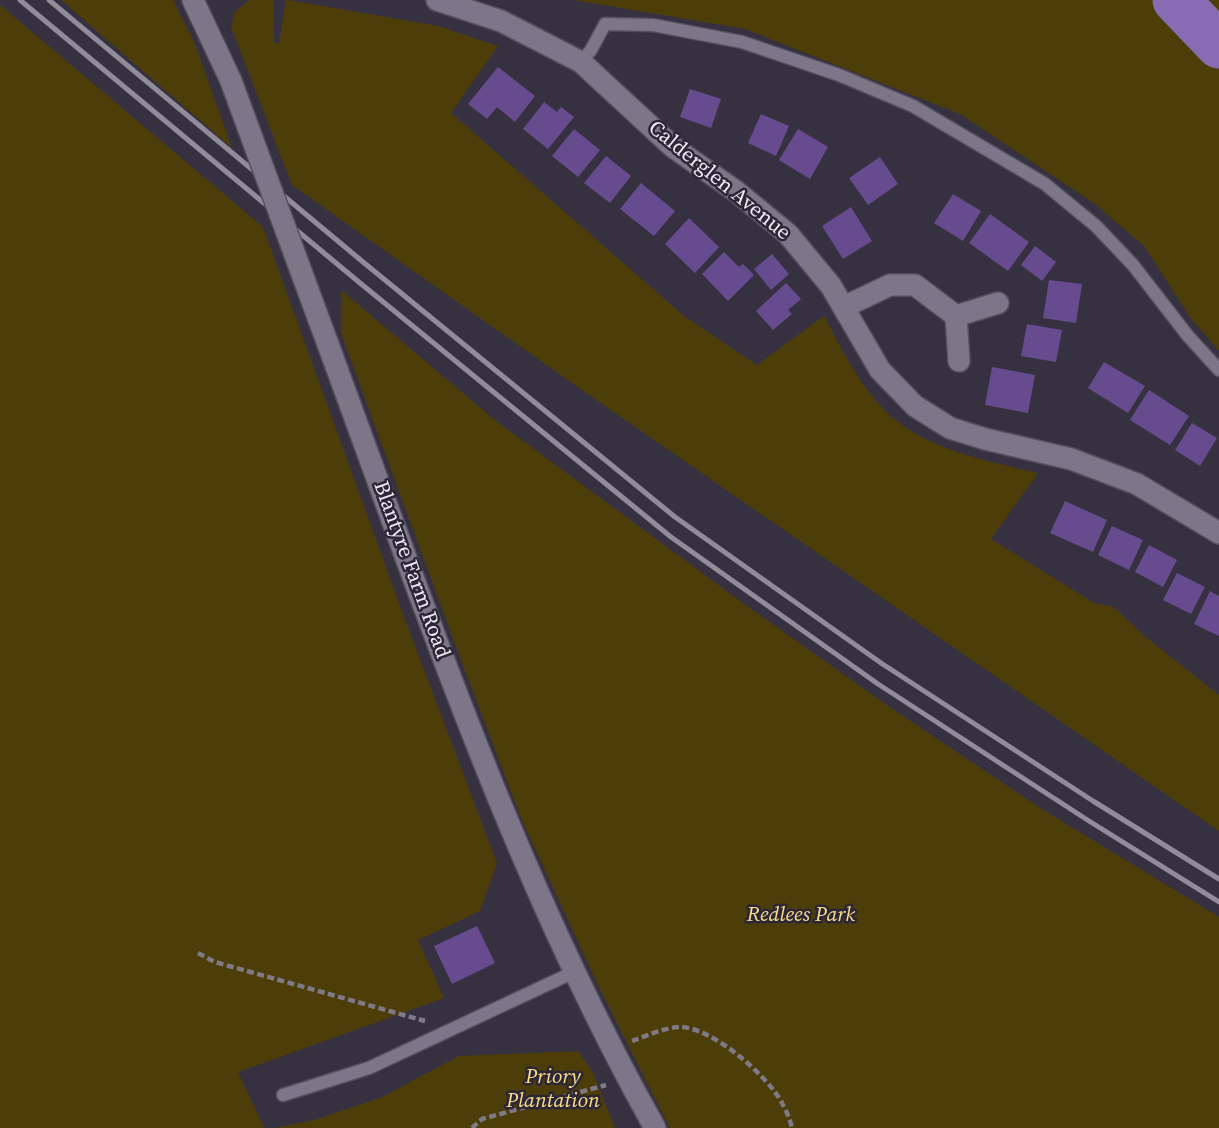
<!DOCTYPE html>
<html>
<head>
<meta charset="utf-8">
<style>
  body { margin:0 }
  canvas { display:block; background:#363140 }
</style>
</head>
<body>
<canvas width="1219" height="1128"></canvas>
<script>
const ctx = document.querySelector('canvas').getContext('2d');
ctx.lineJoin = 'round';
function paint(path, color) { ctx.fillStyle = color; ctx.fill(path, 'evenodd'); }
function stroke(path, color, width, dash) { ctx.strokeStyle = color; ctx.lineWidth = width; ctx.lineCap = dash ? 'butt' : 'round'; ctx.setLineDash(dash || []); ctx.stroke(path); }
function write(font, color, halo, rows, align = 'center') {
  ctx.font = font + ' "Source Serif 4",serif'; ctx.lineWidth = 5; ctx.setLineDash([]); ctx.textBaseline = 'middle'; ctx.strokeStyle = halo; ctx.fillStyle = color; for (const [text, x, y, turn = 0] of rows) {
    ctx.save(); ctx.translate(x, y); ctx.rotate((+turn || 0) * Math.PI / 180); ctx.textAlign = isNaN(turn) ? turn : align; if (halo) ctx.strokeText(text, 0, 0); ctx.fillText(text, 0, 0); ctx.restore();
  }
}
const green = new Path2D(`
  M61,0H173L195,44L232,148Z
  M249,0H274V43H279L286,0H288L438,26L498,46L451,113L684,316L757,365L824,316C844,354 866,399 902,425C942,453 992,462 1038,473L991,539L1094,603L1114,607L1143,635L1219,695V831L579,388L292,185L231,27L235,12Z
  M573,0H1219V351L1190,317L1144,246L1095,204L960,114L745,29Z
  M0,5L263,227L400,606L497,863L480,911L418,940L444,998L238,1072L264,1128H0Z
  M341,290L496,421L740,601L888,706L1040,808L1219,917V1128H670L599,987L522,820L458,652L341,333Z
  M578,1051L593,1073L615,1128H275L318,1119L382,1097L459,1056Z`);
const river = new Path2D(`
  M1176,0L1219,45`);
const building = new Path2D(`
  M498,67L535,96L515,122L497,107L487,119L468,104Z
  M690,89L721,99L711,128L680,117Z
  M544,102L557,112L561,107L574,117L548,149L523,129Z
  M761,114L789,126L776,156L748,143Z
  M574,129L600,150L578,177L552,156Z
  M798,129L828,147L810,179L779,160Z
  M606,156L631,176L610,203L584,183Z
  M880,157L898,184L868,205L849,178Z
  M641,183L675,211L654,236L620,209Z
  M953,194L981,211L963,241L934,223Z
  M851,207L872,241L843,259L822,226Z
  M990,214L1029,242L1008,271L969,243Z
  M689,218L719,247L695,273L665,244Z
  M1035,246L1056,262L1042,281L1021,265Z
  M724,252L739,267L743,264L754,275L728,301L702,274Z
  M772,254L789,274L771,290L754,269Z
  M1049,280L1082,284L1076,323L1043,318Z
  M786,283L801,299L788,310L792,314L773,330L756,311Z
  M1027,324L1062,330L1056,362L1021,356Z
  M1104,362L1145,386L1128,413L1088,388Z
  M992,367L1035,375L1028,413L985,405Z
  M1149,390L1189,416L1170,445L1130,420Z
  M1192,423L1217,438L1200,466L1175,450Z
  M1065,501L1107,520L1093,552L1050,533Z
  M1112,526L1143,540L1129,570L1098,555Z
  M1149,545L1177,560L1163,587L1135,572Z
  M1177,573L1205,587L1191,614L1163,600Z
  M1210,591L1219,596V636L1194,624Z
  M477,926L495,963L452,984L434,946Z`);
const path = new Path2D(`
  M198,953L215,962L425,1021
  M632,1041C646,1036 664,1028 679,1027C711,1026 768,1076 782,1103C786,1110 790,1119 792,1128
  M472,1128L482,1119L606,1085`);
const lane = new Path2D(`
  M581,62L591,50L605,24L653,25L742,42L839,75L913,106L1045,184L1096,226L1133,265L1188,336L1219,370
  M283,1095L369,1068L574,972`);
const street = new Path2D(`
  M437,0L501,21L581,62L673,147L737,192L788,234L831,286L880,370L915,406L950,428L985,439L1071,459L1137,484L1219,533
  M844,307L890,285H915L956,316L959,361
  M956,316L998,303`);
const secondary = new Path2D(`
  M193,0L231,81
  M333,358C429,619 518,884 655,1128`);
const rail = new Path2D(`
  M20,0L360,283L671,537L878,684L1089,821L1219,902
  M49,0L363,262L675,517L881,663L1093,801L1219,879`);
const secondaryBridge = new Path2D(`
  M231,81L333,358`);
const streetNames = [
  ["Calderglen Avenue",719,181,39],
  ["Blantyre Farm Road",411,570,70]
];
const parkNames = [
  ["Redlees Park",801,916],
  ["Priory",553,1078],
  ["Plantation",553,1102]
];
paint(green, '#4d3e09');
stroke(river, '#876cb3', 47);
paint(building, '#664b8f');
stroke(lane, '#544f5c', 15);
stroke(street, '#544f5c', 24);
stroke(secondary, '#544f5c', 24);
stroke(path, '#7e7a87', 4.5, [7, 3.5]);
stroke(lane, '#7c7688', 12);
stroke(street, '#7c7688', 21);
stroke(secondary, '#7c7688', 21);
stroke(rail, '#918c99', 5);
stroke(secondaryBridge, '#544f5c', 24, []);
stroke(secondaryBridge, '#7c7688', 21);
write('21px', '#edeaf4', '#2c2736', streetNames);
write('italic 21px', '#fbde87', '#2c2736', parkNames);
</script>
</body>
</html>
